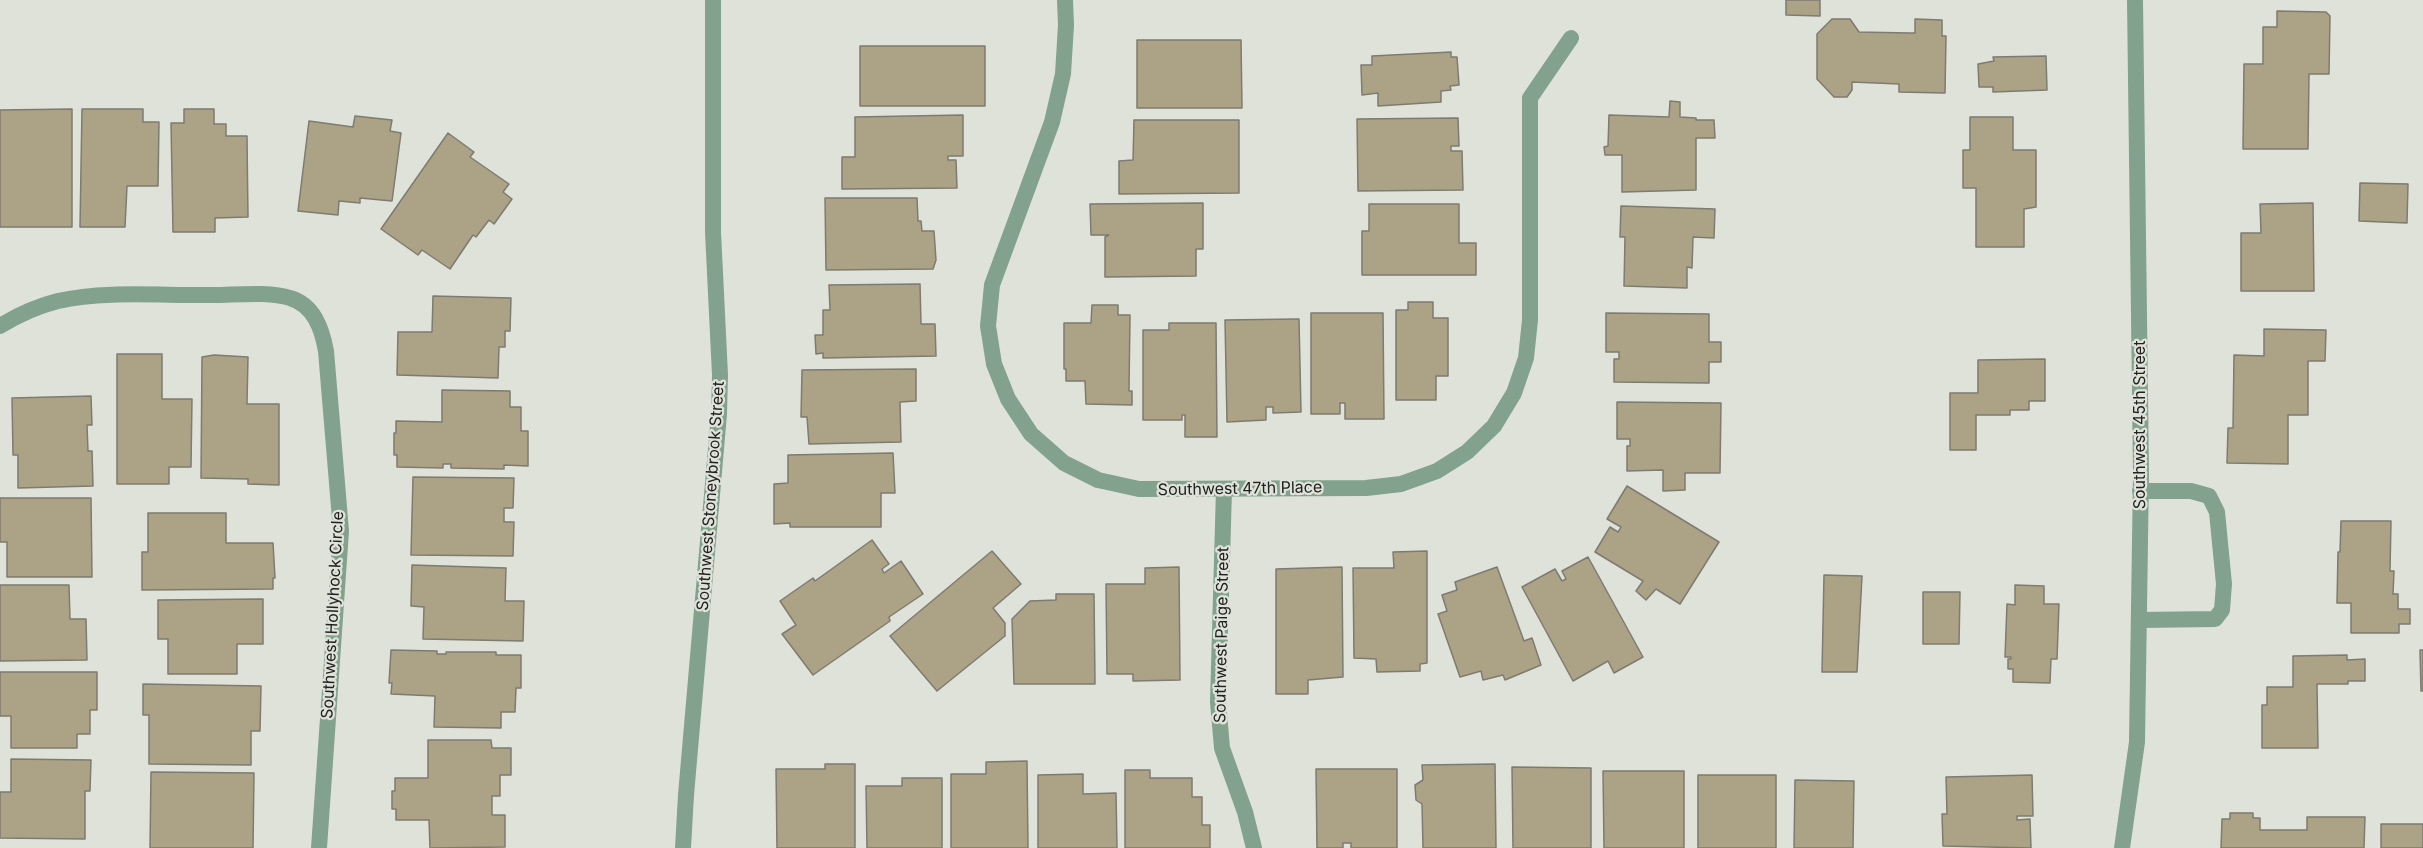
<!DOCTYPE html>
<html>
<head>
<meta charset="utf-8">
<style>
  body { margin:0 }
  canvas { display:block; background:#dfe2d8 }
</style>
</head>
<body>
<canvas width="2423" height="848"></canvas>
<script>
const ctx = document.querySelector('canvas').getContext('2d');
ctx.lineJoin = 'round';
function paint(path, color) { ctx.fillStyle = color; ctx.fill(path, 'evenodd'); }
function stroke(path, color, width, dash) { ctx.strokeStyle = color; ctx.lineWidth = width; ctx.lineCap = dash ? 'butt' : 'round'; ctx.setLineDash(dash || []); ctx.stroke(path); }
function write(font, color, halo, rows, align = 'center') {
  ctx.font = font + ' Inter,sans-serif'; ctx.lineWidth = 4.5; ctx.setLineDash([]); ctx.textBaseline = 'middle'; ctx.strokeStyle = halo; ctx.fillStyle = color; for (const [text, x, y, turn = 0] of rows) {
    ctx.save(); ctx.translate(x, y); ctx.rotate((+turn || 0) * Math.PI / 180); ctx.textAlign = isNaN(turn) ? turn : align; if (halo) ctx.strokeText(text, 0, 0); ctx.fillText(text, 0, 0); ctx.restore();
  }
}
const building = new Path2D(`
  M1786,0H1820V16L1786,15Z
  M2277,11L2326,12L2330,16L2329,74H2309L2308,149H2243L2244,64H2263V27H2277Z
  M1832,19H1850L1859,32L1909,33H1915V19L1942,20V36H1946L1945,93L1899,92V84L1852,82V90L1847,97H1834L1817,79V34Z
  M1137,40H1241L1242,108H1137Z
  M860,46H985V106H860Z
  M1451,52V57H1457L1459,85L1450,86L1451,90L1441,91V102L1378,106V93L1362,95L1361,65H1372V56Z
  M2046,56L2047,90L1993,92V87H1979L1978,64L1994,61L1993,57Z
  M1670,101L1680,102V117L1696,118V120H1714L1715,138H1696V190L1622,192V155H1605L1604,147L1608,146L1609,115L1669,117Z
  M72,109V227H0V110Z
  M82,109H143V122H159L158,186H127L125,227H80Z
  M184,109H214V124H226V136H247L248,217L215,218V232H173L171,123H184Z
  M963,115V156H948V160H956L957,188L842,189V157H855V117Z
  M355,116L392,120L390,131L401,133L392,201L360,198V203L339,201L338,215L298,211L309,121L353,127Z
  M1970,117H2013V150H2036V207L2024,209V247H1976V188H1963V150H1970Z
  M1458,118L1459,146H1451V151H1462L1463,190L1358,191L1357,119Z
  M1134,120H1239V193L1119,194V161L1133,160Z
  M448,133L474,152L470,157L509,184L503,192L512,199L494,224L489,220L476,237L473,235L450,269L422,250L418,255L381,229Z
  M2360,183L2408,184L2407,223L2359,221Z
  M825,198H917L918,221H921L922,231H934L936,260L933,269L826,270Z
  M1203,203V249H1196V276L1105,277V237L1109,235H1091L1090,204Z
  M2313,203L2314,291H2241V233H2261L2260,204Z
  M1369,204H1459V243H1476V275H1362V231H1369Z
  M1621,206L1715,209L1714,238L1693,237L1692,268L1687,267V288L1624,286L1625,237H1620Z
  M920,284L921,324H935L936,356L823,358V353L816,354L815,335H823V310H830L829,285Z
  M433,296L511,298L510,331H505V347H499L498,378L397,375L398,332H432Z
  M1408,302H1433V318H1448V376H1436V400H1396V310H1408Z
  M1092,305H1118V315H1130L1129,391H1132V405L1086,404L1085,381H1066V369H1064V323H1091Z
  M1311,313H1383L1384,419H1345V403H1340V414H1311Z
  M1606,313L1709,314V342H1721V362H1709V383L1614,382V359H1619V352H1606Z
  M1297,319H1299L1301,412L1273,413V407H1266V420L1227,422L1225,320Z
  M1169,323H1216L1217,437H1185V415H1182V420H1143V330H1169Z
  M2264,329L2326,330L2325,361H2308V415H2288V464L2227,463L2228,428H2233L2234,355L2264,356Z
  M117,354H162V399H192L191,467H169V484H117Z
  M214,355L248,357L247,404H279V485L248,484V479L201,478L202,357Z
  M2045,359V401H2029V410H2010V415H1976V450H1950V393H1978V360Z
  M916,369V401L900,402L901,442L809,444L807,417H801L802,370Z
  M442,390L510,391V407H521V431H528V466L504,465V469L451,468V464H443V468L397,467V455H394V433H396V421L442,422Z
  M91,396L92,425H87L88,451H92L93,486L18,488V455H13L12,398Z
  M1617,402L1721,403L1720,473H1685V490L1663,491V470L1627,471V446H1630V439H1617Z
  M893,453L895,493H881V527H790V523L774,524V484L788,483V455Z
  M413,477L514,478L513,508H504V522H514L513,556L411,555Z
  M1627,486L1719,542L1680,604L1656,589L1646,600L1636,591L1643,581L1595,552L1610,527L1618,532L1620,529L1621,527L1607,519Z
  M0,498H91L92,577H7V542H0Z
  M148,513H226V543H273L275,578H273V589L142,590V552H148Z
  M2341,521H2391L2390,571H2394L2393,594H2398V609H2410V624H2399V633H2351V603H2337L2338,552H2340Z
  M872,540L889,564L882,569L884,573L901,561L923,594L889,617L890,621L813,675L782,634L796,625L780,601L813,578L815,581Z
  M992,551L1021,584L993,608L1005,623V636L937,691L890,636Z
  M1427,551V663L1420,664V671L1377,672L1376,659L1354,658L1353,568H1394L1393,552Z
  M1588,557L1643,657L1614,673L1608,661L1573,681L1522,587L1555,569L1562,581L1566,579L1562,571Z
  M412,565L506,568L505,601H524L523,641L423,639L424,607L411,606Z
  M1179,567L1180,680L1133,681V674H1107L1106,584H1145V568Z
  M1342,567L1343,677L1308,680V694H1276V569Z
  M1497,567L1524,641L1532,638L1541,665L1505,680L1503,675L1483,680L1481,671L1460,677L1438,614L1447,611L1442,595L1457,590L1455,582Z
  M1824,575L1862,576L1857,672H1822Z
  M0,585H69L70,619H86L87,660L0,661Z
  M2015,585L2044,586V604H2059L2057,659H2051L2050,683L2013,682V669H2008V659H2011V657H2005L2007,604L2015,605Z
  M1923,592H1960L1959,644H1923Z
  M1056,594H1094L1095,684H1014L1012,619L1030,601L1056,600Z
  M263,599V644H237V674H168V639H158V600Z
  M391,650L437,651V654H446V652H496V655H521V688H516L515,712H501V728L434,727L435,696L391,694L392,683H389Z
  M2420,650H2423V691H2421Z
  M2347,655V660L2365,659V681H2348V684H2317L2318,748H2262V705H2267V687H2293V656Z
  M0,672H97V710H90V734H77V748H11V716H0Z
  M143,684L261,686L260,731H251V765L149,764V715H143Z
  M428,740H491L492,748H511V775H500V796H492V815H505V847L430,848L429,820H396V809H392V791H395V778H428Z
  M11,759L91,760L90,791H85V839L0,838V792H11Z
  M1027,761L1028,848H951V774H986V762Z
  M825,764H855V848H777L776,769H825Z
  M1495,764L1496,848H1423L1422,804L1416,800L1415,785L1423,780L1422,765Z
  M1512,767L1591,768V848H1513Z
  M1316,769H1397V848H1351V843H1343V848H1317Z
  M1125,770H1150V778H1192V797H1202V825H1210V848H1125Z
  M1603,771H1684V848H1604Z
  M151,772L254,773L253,848H150Z
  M1083,774V794L1116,793L1117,848H1038V775Z
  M1698,775H1776V848H1698Z
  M2032,775L2033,816H2017V820L2030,819L2031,848L1943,846L1942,814H1947L1946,777Z
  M902,778H942V848H867L866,786H902Z
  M1795,780L1854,781L1853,848H1794Z
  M2230,813H2253V818H2260V830H2307V817H2365L2364,848H2221L2222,819H2230Z
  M2381,824H2423V848H2381Z`);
const service = new Path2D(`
  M2139,620L2215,619L2222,610L2224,584L2217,512L2209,496L2191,491H2140`);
const minor = new Path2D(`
  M1065,0L1066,25L1063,74L1052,122L992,285L988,326L994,364L1008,399L1031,434L1064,463L1098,480L1139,489L1366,488L1401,484L1437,471L1467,452L1494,426L1514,393L1526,358L1530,320V98L1571,38
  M0,326C18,315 38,306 58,301C106,290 164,296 213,295C235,295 269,291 290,298C314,305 322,329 326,351L341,531L319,848
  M1224,489L1218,702L1222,748L1245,812L1254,848
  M683,848L686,795L719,414L720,375L713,232V0`);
const tertiary = new Path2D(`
  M2122,848L2137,742L2141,474L2135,0`);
const streetNames = [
  ["Southwest 45th Street",2140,425,-90],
  ["Southwest 47th Place",1240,489,-1],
  ["Southwest Stoneybrook Street",711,496,-86],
  ["Southwest Hollyhock Circle",333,615,-87],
  ["Southwest Paige Street",1222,635,-89]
];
paint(building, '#aca285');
stroke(building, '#7e7b72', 1.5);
stroke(service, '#82a28d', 16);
stroke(minor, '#82a28d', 16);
stroke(tertiary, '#82a28d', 16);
write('16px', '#21221f', '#dfe2d8', streetNames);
</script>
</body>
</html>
